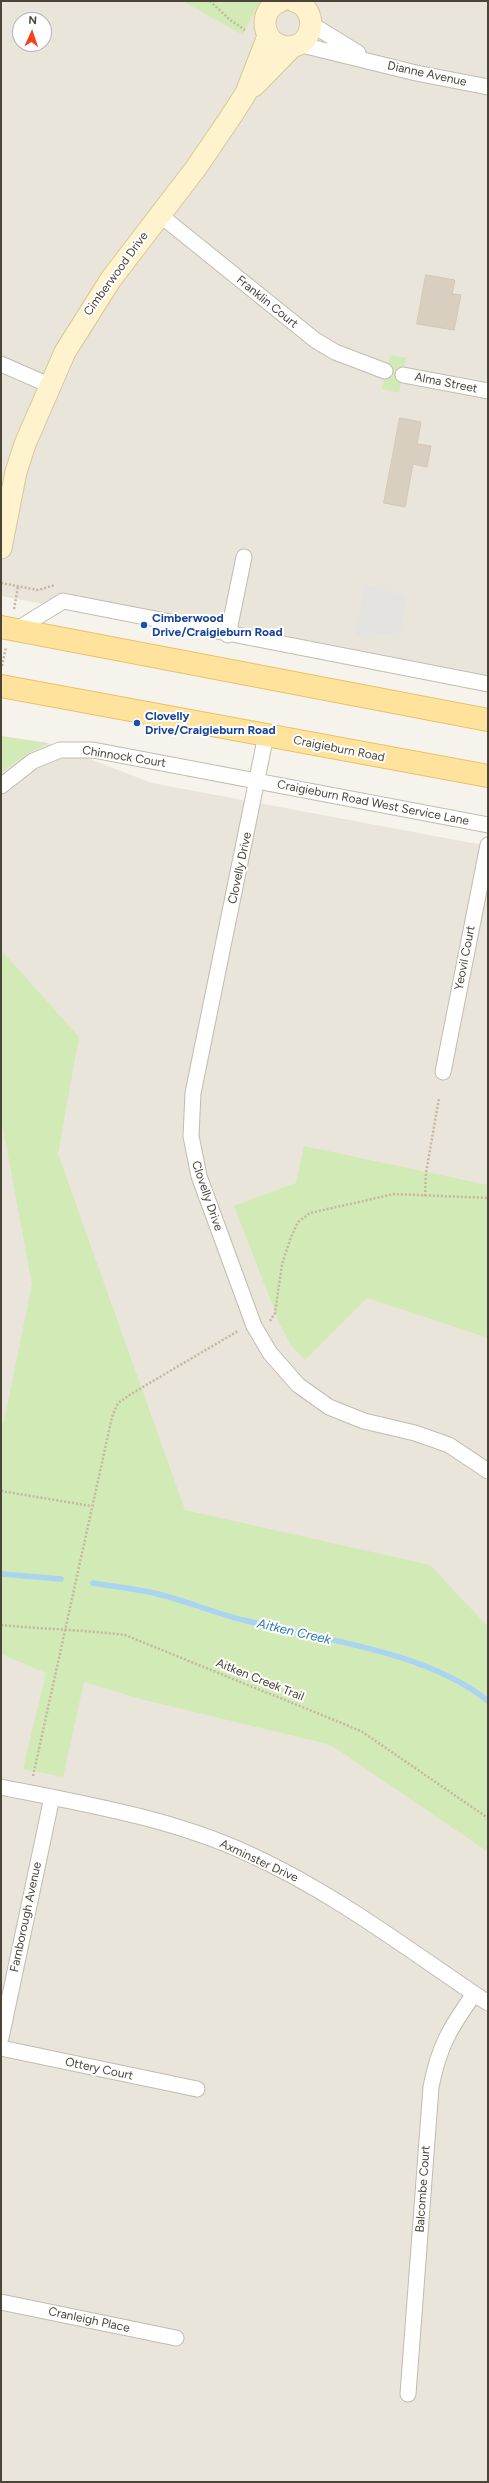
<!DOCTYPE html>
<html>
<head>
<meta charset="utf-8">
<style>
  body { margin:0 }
  #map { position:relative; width:489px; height:2483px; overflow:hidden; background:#f6f3ec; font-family:Figtree,sans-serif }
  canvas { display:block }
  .frame { position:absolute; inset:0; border:2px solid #4b4439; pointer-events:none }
  .north { position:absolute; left:12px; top:12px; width:40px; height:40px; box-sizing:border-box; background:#fff; border:1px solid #b7b4b0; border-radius:50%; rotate:3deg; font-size:11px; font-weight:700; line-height:16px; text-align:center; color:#4b4439 }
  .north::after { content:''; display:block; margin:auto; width:14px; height:18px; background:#fc3f1d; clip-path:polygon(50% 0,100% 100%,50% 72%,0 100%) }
</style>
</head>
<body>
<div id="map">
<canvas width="489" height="2483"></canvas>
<div class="frame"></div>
<div class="north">N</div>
</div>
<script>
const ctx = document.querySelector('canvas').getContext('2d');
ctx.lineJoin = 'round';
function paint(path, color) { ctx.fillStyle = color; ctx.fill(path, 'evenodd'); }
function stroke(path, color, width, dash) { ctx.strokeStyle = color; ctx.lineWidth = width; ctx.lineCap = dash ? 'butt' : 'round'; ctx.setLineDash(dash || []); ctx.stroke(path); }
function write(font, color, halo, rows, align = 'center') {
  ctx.font = font + ' Figtree,sans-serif'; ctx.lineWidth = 4; ctx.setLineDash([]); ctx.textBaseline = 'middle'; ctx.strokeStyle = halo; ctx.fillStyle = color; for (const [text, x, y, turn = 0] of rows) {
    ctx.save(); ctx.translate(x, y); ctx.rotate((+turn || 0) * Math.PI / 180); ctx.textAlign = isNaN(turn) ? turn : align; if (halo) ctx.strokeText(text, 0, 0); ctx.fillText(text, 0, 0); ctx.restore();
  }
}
const residential = new Path2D(`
  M1,1H488V688L1,596ZM20,20H44V44H20Z
  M1,736L48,743L152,783L488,846V2482H1Z`);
const green = new Path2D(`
  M182,1H260L243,35Z
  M390,355L406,358L399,393L382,389Z
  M1,736L48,743L24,756L1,773Z
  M1,950L79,1037L58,1154L185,1510L430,1565L488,1627V1852L337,1749L327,1744L141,1699L84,1682L63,1777L23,1769L46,1673L1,1654V1422H4L32,1284L1,1118Z
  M304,1146L488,1185V1338L367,1298L305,1360L291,1345L281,1327L234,1206L296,1183Z`);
const parking = new Path2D(`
  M365,584L407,596L400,636L386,634L367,636L355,634Z`);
const stream = new Path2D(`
  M1,1574L61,1579
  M93,1583C116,1587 139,1589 162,1595C189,1602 215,1613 243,1620C319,1639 426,1651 488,1701`);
const building = new Path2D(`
  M426,275L455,280L452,294L461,295L454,330L417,324Z
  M400,418L421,422L417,444L431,446L427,467L413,464L405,507L384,503Z`);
const path = new Path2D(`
  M210,1L229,19L245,30
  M1,583L38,590L55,585
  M14,609L18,587
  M2,666L6,647
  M425,1196L426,1173L439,1098
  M270,1321L275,1313L282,1264L291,1237L298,1222L310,1213L394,1194L488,1198
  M1,1491L91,1506
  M1,1625C42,1629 84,1630 125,1635L361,1731L488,1818
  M33,1776L112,1417L118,1403L131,1394L238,1331`);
const street = new Path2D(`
  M311,24L358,53
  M298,44L416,73L488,87
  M160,215L315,340L335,352L385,371
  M1,364L49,385
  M403,375L488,391
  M16,630L63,601L488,684
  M228,635L244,557
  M266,735L193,1093L191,1136L199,1176L254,1326L270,1353L298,1385L329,1407L364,1421L415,1433L449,1445L488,1471
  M1,786L33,761L60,750H93L488,825
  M443,1072L488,845
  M1,1787C85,1804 171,1818 249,1854C335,1893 410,1951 488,2003
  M1,2038L52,1797
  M1,2048L197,2089
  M1,2302L176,2338
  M408,2394L431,2087C439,2046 450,2028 474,1994`);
const secondary = new Path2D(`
  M281,1C257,9 261,45 287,47C314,48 320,9 294,1
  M254,86L293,46
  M1,548L16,472L25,444L65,352L111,279L196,168L230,118L246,93L268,36`);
const primary = new Path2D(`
  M1,627L488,720
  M1,686L488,776`);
const markers = [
  [144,625,4,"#1a4fb4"],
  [137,723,4,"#1a4fb4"]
];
const streetNames = [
  ["Dianne Avenue",427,74,12],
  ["Cimberwood Drive",116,274,-54],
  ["Franklin Court",267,302,39],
  ["Alma Street",446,383,11],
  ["Craigieburn Road",339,749,11],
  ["Chinnock Court",124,757,9],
  ["Craigieburn Road West Service Lane",373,803,11],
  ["Clovelly Drive",240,868,-78],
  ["Yeovil Court",465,958,-79],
  ["Clovelly Drive",207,1196,71],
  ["Aitken Creek Trail",260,1680,22],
  ["Axminster Drive",259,1861,25],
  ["Farnborough Avenue",26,1917,-78],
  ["Ottery Court",99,2069,12],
  ["Balcombe Court",423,2189,-86],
  ["Cranleigh Place",89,2320,12]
];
const transitNames = [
  ["Cimberwood",152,618],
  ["Drive/Craigieburn Road",152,632],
  ["Clovelly",145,716],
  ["Drive/Craigieburn Road",145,730]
];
const waterNames = [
  ["Aitken Creek",294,1632,13]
];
paint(residential, '#eae5da');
paint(green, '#d2eab5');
paint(parking, '#e5e3e0');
stroke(stream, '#a9d4f2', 5.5);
paint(building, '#d8cfc1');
stroke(building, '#d3c7b4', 1);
stroke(street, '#c2bbae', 17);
stroke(secondary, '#d6c79b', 23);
stroke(primary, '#e6c16a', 24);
stroke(path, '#c4b79f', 2.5, [2, 2]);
stroke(street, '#fff', 15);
stroke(secondary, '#fff3cd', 21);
stroke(primary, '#ffe39c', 22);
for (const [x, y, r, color] of markers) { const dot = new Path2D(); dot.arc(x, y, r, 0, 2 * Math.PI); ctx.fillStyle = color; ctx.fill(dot); stroke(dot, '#fff', 1.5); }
write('12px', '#4b4439', '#fff', streetNames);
write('bold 12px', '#164399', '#fff', transitNames, 'left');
write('italic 13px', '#2e7ab2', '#fff', waterNames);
</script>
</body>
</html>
